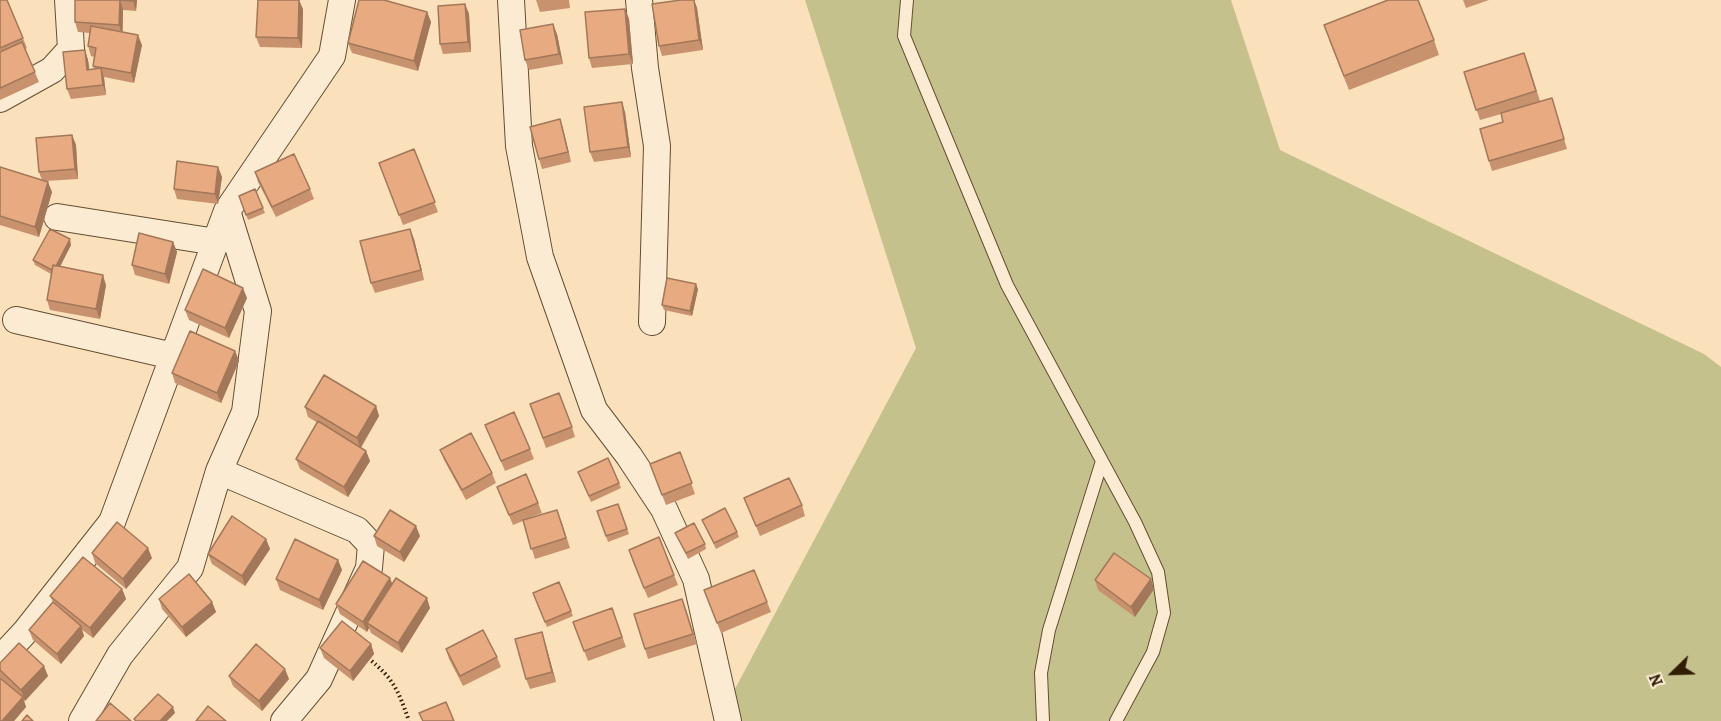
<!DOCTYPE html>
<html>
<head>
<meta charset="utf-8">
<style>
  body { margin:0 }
  #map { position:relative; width:1721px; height:721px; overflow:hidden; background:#fbe0bc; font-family:Alegreya,serif }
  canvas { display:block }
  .north { position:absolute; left:1643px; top:643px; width:60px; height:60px; -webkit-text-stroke:4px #fcebd3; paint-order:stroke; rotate:247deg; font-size:16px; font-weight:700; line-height:24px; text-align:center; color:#301d04 }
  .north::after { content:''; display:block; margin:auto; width:21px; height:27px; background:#301d04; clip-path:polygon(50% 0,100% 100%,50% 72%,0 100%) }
</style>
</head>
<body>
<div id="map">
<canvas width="1721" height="721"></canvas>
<div class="north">N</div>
</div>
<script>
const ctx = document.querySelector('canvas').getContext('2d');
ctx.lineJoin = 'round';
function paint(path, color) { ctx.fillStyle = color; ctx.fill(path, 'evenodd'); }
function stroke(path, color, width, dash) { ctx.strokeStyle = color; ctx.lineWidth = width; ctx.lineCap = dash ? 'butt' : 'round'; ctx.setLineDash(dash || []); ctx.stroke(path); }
const green = new Path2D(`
  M805,0H1231L1280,150L1704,354L1721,367V721H718L916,348Z`);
const path = new Path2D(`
  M368,658C394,679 398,690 409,721`);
const service = new Path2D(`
  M907,0L904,36L1007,285L1135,522L1158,572L1164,613L1153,652L1116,721
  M1043,721L1041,673L1049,630L1102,461`);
const minor = new Path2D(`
  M511,0L519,146L540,257L594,410L629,456L664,509L696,579L728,721
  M639,0L645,68L657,146L652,322
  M0,99L52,70L71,49L68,0
  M57,217L216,242
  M16,320L173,356
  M219,471L357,530L371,545L369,568L319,679L284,721
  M0,659L26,631L112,522L227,211L332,56L342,0
  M82,721L120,655L190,568L219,471L245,412L258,311L227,211`);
const wall = new Path2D(`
  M0,0L23,38L27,48L25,49L39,82L0,100Z
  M75,0H137L136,11L123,10V32L142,45L134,83L104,77L106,95L71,99L67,89L85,50L88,60L89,69H94L93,66L94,57L91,56L88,46L90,33L78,32L75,22Z
  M536,0H569L570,8L540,12Z
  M694,0L697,8L703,50L662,56L659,46Z
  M1463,0H1489L1466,8Z
  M465,4L469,14L471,52L443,54L440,44Z
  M303,9L302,48L260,47L256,37Z
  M625,9L629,19L633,64L592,68L589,58Z
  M427,12L431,22L418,71L352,53L348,43Z
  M557,34L563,64L529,70L525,60Z
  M1329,40H1434L1439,55L1349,90Z
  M1528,63L1540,101L1523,106L1552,98L1567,149L1492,171L1489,161L1503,122L1501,114L1480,120L1464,72Z
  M625,112L631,157L594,162L590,152Z
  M560,119L563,129L571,162L542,169L539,159Z
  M72,135L76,145L78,179L46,181L52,192L39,237L0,225V167L42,180L39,172Z
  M414,149L438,212L403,225L379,163Z
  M218,167L222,177L218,204L177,199L174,189Z
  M255,172L310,189L314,199L276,217L258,182Z
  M255,189L265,213L248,220L239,196Z
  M414,239L424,280L375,293L371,283Z
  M173,242L177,252L169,284L135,275L132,265Z
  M71,245L60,267L106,285L100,319L50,310L47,300L51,274L35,265L33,260Z
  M698,289L692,316L664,310L662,305Z
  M247,298L229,338L189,320L185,310Z
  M235,351L239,361L221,403L175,383L172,373Z
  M530,404L572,427L575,437L546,448Z
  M376,406L379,416L361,448L366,451L370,461L348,497L300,469L296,459L318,423L308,417L305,407Z
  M485,425L530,449L534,459L505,471Z
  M440,450L492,473L496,483L466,500L444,460Z
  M680,452L695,494L666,505L650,464Z
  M578,472L619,483L621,488L591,502Z
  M497,487L538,503L542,513L528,518L561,520L570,548L535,559L523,521L513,525Z
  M744,498L802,505L805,516L760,536Z
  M618,504L629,534L608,542L597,511Z
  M702,520L737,532L739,537L716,549Z
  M675,533L705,544L706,549L688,559Z
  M374,536H420L404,562L377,546Z
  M266,539L270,549L245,586L212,564L208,554Z
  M92,553L152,558L126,589L95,563Z
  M338,560L342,570L323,610L280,590L276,579Z
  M632,560L674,575L678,585L648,598Z
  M1095,580L1154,589L1135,617L1098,590Z
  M559,582L573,616L547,627L533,593Z
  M392,584L430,608L402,653L371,633L369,628L367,632L340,614L336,604Z
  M122,589L126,599L93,638L81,629L84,636L61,664L33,640L29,630L53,602L50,596Z
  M159,599L212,602L216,612L186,637L162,609Z
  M708,600L767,602L771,612L721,633Z
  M612,608L626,647L588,661L573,622Z
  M686,609L697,644L648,659L645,649Z
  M542,632L556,682L530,689L526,679Z
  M371,644L374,654L353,681L324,658L320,648Z
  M446,649L497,657L501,667L463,686L449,659Z
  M0,663L48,676L25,701L23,699L26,707L14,721H0L11,688L0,677Z
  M229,676L289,679L262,711L233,686Z`);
const shadedWall = new Path2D(`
  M120,0L123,10L122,35L119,25Z
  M133,0H137L136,11L133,1Z
  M299,0L303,9L302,48L298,38Z
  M694,0L697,8L703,50L699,40Z
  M465,4L469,14L471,52L468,42Z
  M625,9L629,19L633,64L629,54Z
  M427,12L431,22L418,71L414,61Z
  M553,24L557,34L563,64L559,54Z
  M138,35L142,45L134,83L131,73Z
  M85,50L88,60L91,80L87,70Z
  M101,68L104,78L106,95L103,85Z
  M622,102L625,112L631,157L628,147Z
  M560,119L563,129L571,162L568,152Z
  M72,135L76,145L78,179L75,169Z
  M218,167L222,177L218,204L215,194Z
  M48,182L52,192L39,237L35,227Z
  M410,229L414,239L424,280L421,270Z
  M70,239L71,245L55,276L53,270Z
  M173,242L177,252L169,284L165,274Z
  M103,275L106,285L100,319L96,309Z
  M696,284L698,289L692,316L690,311Z
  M243,288L247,298L229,338L225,328Z
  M235,351L239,361L221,403L217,393Z
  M376,406L379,416L360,448L357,438Z
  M366,451L370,461L348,497L344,487Z
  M416,526L420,536L404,562L400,552Z
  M266,539L270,549L245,586L242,576Z
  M148,548L152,558L126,589L123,579Z
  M338,560L342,570L323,610L319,600Z
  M390,578L394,588L367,623L369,628L367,632L363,622Z
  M1151,579L1154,589L1135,617L1131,607Z
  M122,589L126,599L93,638L90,628Z
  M427,598L430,608L402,653L398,643Z
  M212,602L216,612L186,637L182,627Z
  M81,626L84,636L61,664L57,654Z
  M542,632L545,642L556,682L552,672Z
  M371,644L374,654L353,681L350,671Z
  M44,666L48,676L25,701L21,690Z
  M285,669L289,679L262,711L259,701Z
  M23,697L26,707L14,721H2Z
  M173,707L175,713L167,721H160Z`);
const building = new Path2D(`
  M0,0H7L23,38L0,48Z
  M75,0H133V1L120,0L119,25L75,22Z
  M258,0H299L298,38L256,37Z
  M359,0H384L427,12L414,61L348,43Z
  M681,0H694L699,40L659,46L652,4Z
  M1388,0H1418L1434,40L1344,76L1324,25Z
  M465,4L468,42L440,44L438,6Z
  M625,9L629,54L589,58L585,12Z
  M553,24L559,54L525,60L520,30Z
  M91,26L138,35L131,73L93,66L96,48L88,46Z
  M22,42L35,72L0,88V52Z
  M85,50L87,70L101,68L103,85L67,89L63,52Z
  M1524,53L1536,91L1476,110L1464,72Z
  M1552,98L1564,139L1489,161L1480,129L1503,122L1501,113Z
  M622,102L628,147L590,152L584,107Z
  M560,119L568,152L539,159L530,127Z
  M72,135L75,169L39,172L36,138Z
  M414,149L435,202L399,215L379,163Z
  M294,154L310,189L272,207L255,172Z
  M177,161L218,167L215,194L174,189Z
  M0,167L48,182L35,227L0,216Z
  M255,189L263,208L246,215L239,196Z
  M50,229L70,239L56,266L53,265L52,270L33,260Z
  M410,229L421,270L371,283L360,241Z
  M139,233L173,242L165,274L132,265Z
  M53,265L103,275L96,309L47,300Z
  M203,269L243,288L225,328L185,310Z
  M667,278L696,284L690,311L662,305Z
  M190,331L235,351L217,393L172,373Z
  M324,375L376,406L357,438L305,407Z
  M559,393L572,427L543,438L530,404Z
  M514,412L530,449L501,461L485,425Z
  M318,421L366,451L344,487L296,459Z
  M471,433L492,473L462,490L440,450Z
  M680,452L692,483L662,495L650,464Z
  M608,458L619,483L589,496L578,472Z
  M526,474L538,503L509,515L497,487Z
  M789,478L802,505L756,526L744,498Z
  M618,504L627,529L606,536L597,511Z
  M725,508L737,532L714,543L702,520Z
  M390,510L416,526L400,552L374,536Z
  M557,510L566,538L531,549L523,520Z
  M232,516L266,539L242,576L208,554Z
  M117,522L148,548L123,579L92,553Z
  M694,523L705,544L686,553L675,533Z
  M659,537L674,575L644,588L629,550Z
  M295,539L338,560L319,600L276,579Z
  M1114,553L1151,579L1131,607L1095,580Z
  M83,557L122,589L90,628L50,596Z
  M363,561L390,578L363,622L336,604Z
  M754,570L767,602L717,623L704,590Z
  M189,574L212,602L182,627L159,599Z
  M396,578L427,598L398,643L367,623Z
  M559,582L571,611L545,622L533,593Z
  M682,599L693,634L645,649L634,614Z
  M53,602L81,626L57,654L29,630Z
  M612,608L622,637L584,651L573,622Z
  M342,621L371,644L350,671L320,648Z
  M483,630L497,657L460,676L446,649Z
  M542,632L552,672L526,679L515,639Z
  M19,643L44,666L21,690L0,670V663Z
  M256,644L285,669L259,701L229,676Z
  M0,678L23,697L2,721H0Z
  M158,694L173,707L160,721H136L134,719Z
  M446,702L454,721H423L419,713Z
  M110,703L131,721H96Z
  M208,706L226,721H196Z
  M27,715L33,721H22Z`);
paint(green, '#c4c18d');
stroke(service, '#634e32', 14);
stroke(minor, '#634e32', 28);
stroke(path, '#301d04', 4, [1.5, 3]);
stroke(service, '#fcebd3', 12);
stroke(minor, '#fcebd3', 26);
paint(wall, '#c8926e');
paint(shadedWall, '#a2775a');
paint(building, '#e8aa80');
stroke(building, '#a2775a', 1.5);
</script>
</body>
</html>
